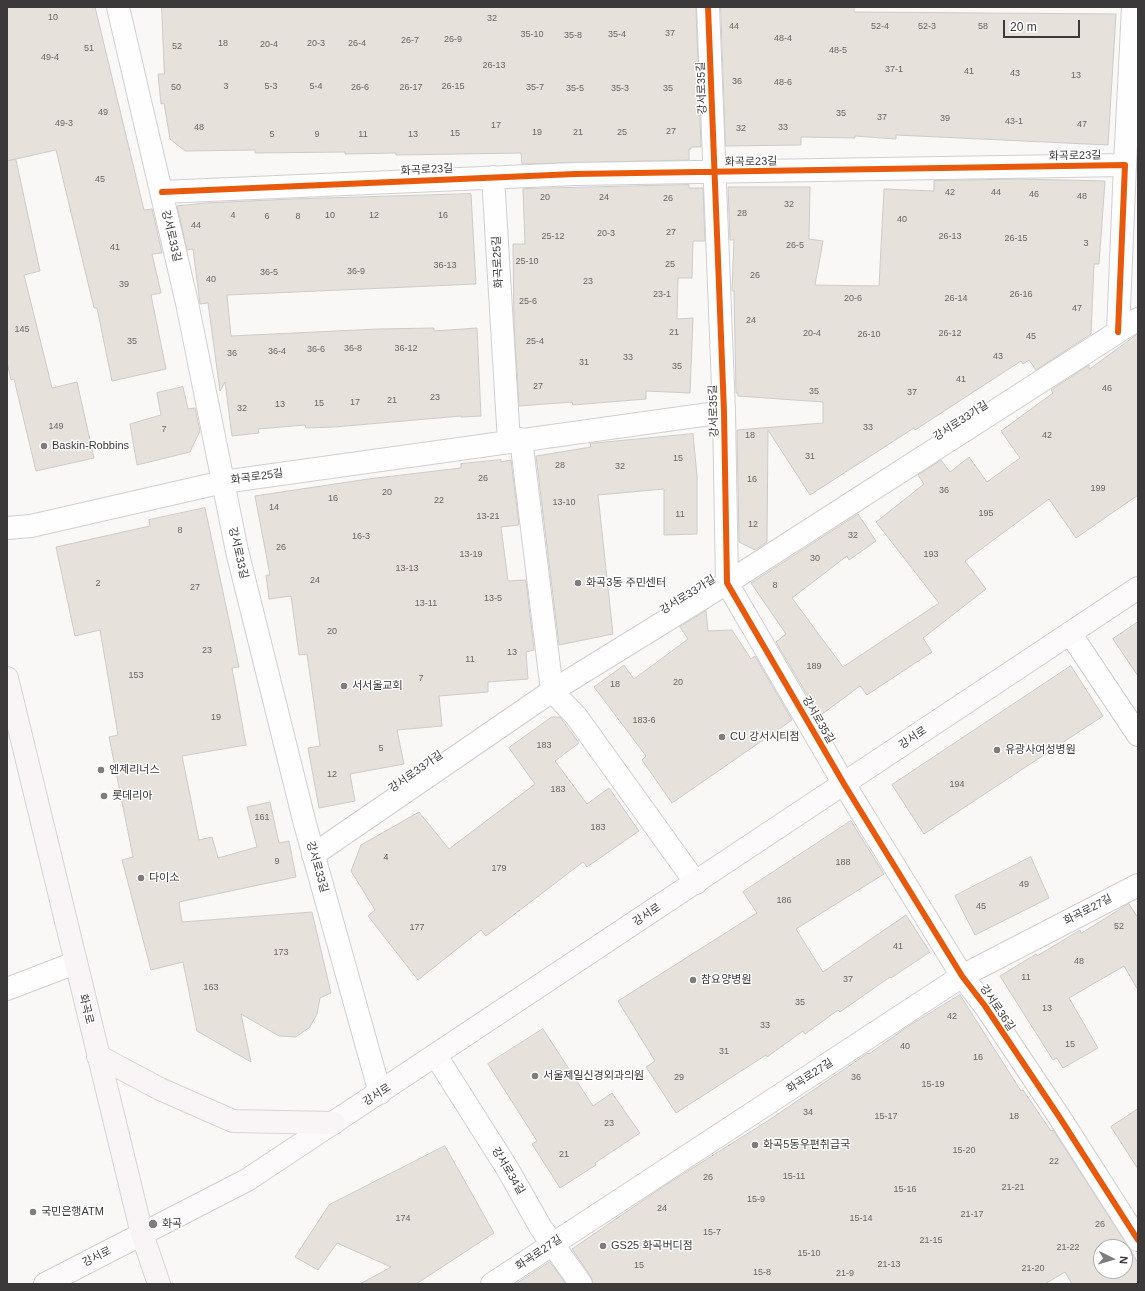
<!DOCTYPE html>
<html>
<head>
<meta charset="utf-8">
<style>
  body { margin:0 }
  #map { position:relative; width:1145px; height:1291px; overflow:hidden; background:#f9f8f7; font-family:Arial,sans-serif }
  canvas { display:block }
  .frame { position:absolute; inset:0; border:8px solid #3b3939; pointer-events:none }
  .north { position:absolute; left:1093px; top:1239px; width:40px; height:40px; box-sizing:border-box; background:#fff; border:1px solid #b1b0b0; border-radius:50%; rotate:95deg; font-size:11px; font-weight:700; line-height:16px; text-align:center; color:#3b3939 }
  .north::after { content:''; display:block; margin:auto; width:14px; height:18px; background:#7e7c7c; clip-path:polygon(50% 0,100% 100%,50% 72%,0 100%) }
  .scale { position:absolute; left:1003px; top:20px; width:77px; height:18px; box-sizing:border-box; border:2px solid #3b3939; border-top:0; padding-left:5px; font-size:12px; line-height:14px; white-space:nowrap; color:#3b3939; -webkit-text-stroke:3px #fff; paint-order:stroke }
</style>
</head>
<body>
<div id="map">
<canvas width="1145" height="1291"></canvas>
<div class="frame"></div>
<div class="north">N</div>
<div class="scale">20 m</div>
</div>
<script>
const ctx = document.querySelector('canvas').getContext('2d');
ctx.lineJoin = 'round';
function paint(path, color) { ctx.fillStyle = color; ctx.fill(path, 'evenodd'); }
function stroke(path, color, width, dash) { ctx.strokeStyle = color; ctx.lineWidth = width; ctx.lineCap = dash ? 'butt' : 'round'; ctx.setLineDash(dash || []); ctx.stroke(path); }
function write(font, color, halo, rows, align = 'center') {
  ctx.font = font + ' Arial,"Noto Sans KR",sans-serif'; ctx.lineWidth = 3; ctx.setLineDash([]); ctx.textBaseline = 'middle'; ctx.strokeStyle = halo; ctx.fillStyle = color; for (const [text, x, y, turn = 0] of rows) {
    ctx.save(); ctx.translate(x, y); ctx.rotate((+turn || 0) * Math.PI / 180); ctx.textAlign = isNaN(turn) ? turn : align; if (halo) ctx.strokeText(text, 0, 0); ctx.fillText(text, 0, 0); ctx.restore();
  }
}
const building = new Path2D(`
  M7,7H95L144,210L152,209L162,253L152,254L161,293L151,295L166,369L112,381L97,308H94L56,150L7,161Z
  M162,7H696L701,147H691V149H689V160L522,164L521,153L396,155V153L345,154V152L255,153V150L185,151L170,139L164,103L161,104L158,74H164Z
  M721,7H854V12L1116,14L1108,145L896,135V139L855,136V138L801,137V145L726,146Z
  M16,160L40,271L24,275L52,388L77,382L94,458L36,471L14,379L11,380L7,362V161Z
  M1019,179L1105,181L1099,264H1094L1091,334L1036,370L1029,360L1023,364L1021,361L915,430L914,428L810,495L768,430L767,542L755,550L739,542L737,430L823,423V402L738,396V393H736L734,291H732L734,240H730L728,187H810L809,239L823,241L815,285L879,286L884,189L934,191V181Z
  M689,185V188H703L705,241H693L692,278H678L677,319L693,318L690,393L646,391V399L573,405L572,402L519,406L514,325L513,244H525L523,189Z
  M471,194L476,284L227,295L231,336L378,329L434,328V331L477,328L481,416L461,417V416L335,427L306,428L305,425L258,429L259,433L232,436L225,382L220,391L208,303L200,304L193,249L187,250L177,206L205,203L293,199Z
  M1138,334V495L1076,538L1049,499L965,561L986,589L923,638L932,652L867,695L860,686L821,715L813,705L776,642L786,634L751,583L858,514L876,541L849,560L847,556L792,598L843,667L939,603L876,522L924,484L918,475L941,460L950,472L969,457L987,482L1020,458L1001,431L1053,393L1051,390L1089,365V369Z
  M183,387L188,409L195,408L200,431L190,452L137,465L130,424L161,415L157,393Z
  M693,434L697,476V534L664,535V489L598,495L613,634L559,645L536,456L591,447L590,443H595Z
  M501,460V462L511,460L519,525L501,527L508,581L526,580L534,650L526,652L528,679L488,682V692L439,696L442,726L397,730L404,764L350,774L355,801L319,808L308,748L320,746L307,654L299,655L291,596L269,599L266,575H270L255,496L368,479L461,468V464Z
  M205,508L239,667L232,668L246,745L182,756L199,840L212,837L218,858L257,847L247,807L270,802L279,843L289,841L296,877L179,902L182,922L312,912L331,993L320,998L317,1014L310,1027L296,1037L279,1036L241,1014L251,1062L197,1031L183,962L151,970L122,860L133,857L109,737L118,735L100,630L75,636L56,547L150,526L149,520Z
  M706,611L708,631L732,630L751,659L755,656L792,720L672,803L642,760L646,756L594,687L624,665L634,679L688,639L680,627Z
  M1138,622V676L1113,639Z
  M1071,666L1103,716L924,834L892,785Z
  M552,717H560L579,743L555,761L587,804L609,788L639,831L587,867L583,862L486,936L481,930L418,980L368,916L375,910L351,871L361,845L419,812L449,849L535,784L509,748Z
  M851,821L884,874L796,929L823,972L906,915L930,952L891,978L890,977L840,1012L838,1010L805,1034L803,1031L767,1057L766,1055L676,1113L646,1067L655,1061L618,1001L757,913L743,892Z
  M1031,857L1049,898L975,935L955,896Z
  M1129,904L1138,918V990L1124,966L1069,998L1098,1048L1063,1068L1057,1058L1053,1060L1000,976L1036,954L1037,956L1080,930L1081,933Z
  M960,995L1021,1091L1023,1090L1051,1131L1053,1130L1130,1249L1138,1263V1284H1072L1065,1272L1045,1284H593L591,1277L572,1249L664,1186L769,1120L868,1053L869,1054L907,1027ZM1101,1247H1125V1271H1101Z
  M543,1029L593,1106L612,1093L640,1133L595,1163L596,1165L560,1188L532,1144L537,1141L488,1064Z
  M1138,1109V1169L1111,1127Z
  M445,1146L494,1233L416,1284H360L391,1267L337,1243L318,1270L295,1257L329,1205Z
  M550,1262L566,1284H516Z`);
const street = new Path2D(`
  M118,7L187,303L237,551L305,824L380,1093
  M708,7L724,412L727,583L844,784L962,976L985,1006L1060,1118L1138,1240
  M1125,165L1133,7
  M493,177L509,442
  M162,192L575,174L1125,165L1118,332
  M521,439L552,691L576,716L696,883
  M7,528L31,526L223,482L724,412
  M1070,633L1138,735
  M313,855L552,691L727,583L1138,319
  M7,989L75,963
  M436,1056L507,1168L541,1228L581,1284
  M492,1284L962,976L1138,885`);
const secondary = new Path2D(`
  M45,1284L247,1180L1138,588`);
const primary = new Path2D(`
  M7,678L142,1234L159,1284
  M98,1056L160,1089L233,1121L334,1123`);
const cycleway = new Path2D(`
  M708,7L724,412L727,583L844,784L962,976L985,1006L1060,1118L1138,1240
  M162,192L575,174L1125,165L1118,332`);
const markers = [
  [44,446,4,"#7e7c7c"],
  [578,583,4,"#7e7c7c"],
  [344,686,4,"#7e7c7c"],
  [722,737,4,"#7e7c7c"],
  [997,750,4,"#7e7c7c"],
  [101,770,4,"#7e7c7c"],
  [104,796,4,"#7e7c7c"],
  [141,878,4,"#7e7c7c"],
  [693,980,4,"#7e7c7c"],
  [535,1076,4,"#7e7c7c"],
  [755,1145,4,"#7e7c7c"],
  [33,1212,4,"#7e7c7c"],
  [153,1224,5,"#7e7c7c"],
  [603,1246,4,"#7e7c7c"]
];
const numberNames = [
  ["10",53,18],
  ["32",492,19],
  ["44",734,27],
  ["52-4",880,27],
  ["52-3",927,27],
  ["58",983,27],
  ["37",670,34],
  ["35-10",532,35],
  ["35-4",617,35],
  ["35-8",573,36],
  ["48-4",783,39],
  ["26-9",453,40],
  ["26-7",410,41],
  ["18",223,44],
  ["20-3",316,44],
  ["26-4",357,44],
  ["20-4",269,45],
  ["52",177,47],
  ["51",89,49],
  ["48-5",838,51],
  ["49-4",50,58],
  ["26-13",494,66],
  ["37-1",894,70],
  ["41",969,72],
  ["43",1015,74],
  ["13",1076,76],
  ["36",737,82],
  ["48-6",783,83],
  ["3",226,87],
  ["5-3",271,87],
  ["5-4",316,87],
  ["26-15",453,87],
  ["50",176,88],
  ["26-6",360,88],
  ["26-17",411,88],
  ["35-7",535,88],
  ["35-5",575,89],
  ["35-3",620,89],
  ["35",668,89],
  ["49",103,113],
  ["35",841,114],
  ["37",882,118],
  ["39",945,119],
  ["43-1",1014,122],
  ["49-3",64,124],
  ["47",1082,125],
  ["17",496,126],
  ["48",199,128],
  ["33",783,128],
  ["32",741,129],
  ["27",671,132],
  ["19",537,133],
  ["21",578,133],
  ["25",622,133],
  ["15",455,134],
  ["5",272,135],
  ["9",317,135],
  ["11",363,135],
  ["13",413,135],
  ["45",100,180],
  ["42",950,193],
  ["44",996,193],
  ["46",1034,195],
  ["48",1082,197],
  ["20",545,198],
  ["24",604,198],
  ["26",668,199],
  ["32",789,205],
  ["28",742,214],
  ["4",233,216],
  ["10",330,216],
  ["12",374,216],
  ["16",443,216],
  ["6",267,217],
  ["8",298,217],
  ["40",902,220],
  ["44",196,226],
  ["27",671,233],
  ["20-3",606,234],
  ["25-12",553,237],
  ["26-13",950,237],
  ["26-15",1016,239],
  ["3",1086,244],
  ["26-5",795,246],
  ["41",115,248],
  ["25-10",527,262],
  ["25",670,265],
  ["36-13",445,266],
  ["36-9",356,272],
  ["36-5",269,273],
  ["26",755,276],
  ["40",211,280],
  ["23",588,282],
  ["39",124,285],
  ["23-1",662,295],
  ["26-16",1021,295],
  ["20-6",853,299],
  ["26-14",956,299],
  ["25-6",528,302],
  ["47",1077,309],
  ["24",751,321],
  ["145",22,330],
  ["21",674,333],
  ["20-4",812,334],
  ["26-12",950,334],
  ["26-10",869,335],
  ["45",1031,337],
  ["35",132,342],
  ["25-4",535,342],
  ["36-8",353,349],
  ["36-12",406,349],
  ["36-6",316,350],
  ["36-4",277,352],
  ["36",232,354],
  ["43",998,357],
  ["33",628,358],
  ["31",584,363],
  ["35",677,367],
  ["41",961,380],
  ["27",538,387],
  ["46",1107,389],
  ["35",814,392],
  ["37",912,393],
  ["23",435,398],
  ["21",392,401],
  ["17",355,403],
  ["15",319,404],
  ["13",280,405],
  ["32",242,409],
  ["149",56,427],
  ["33",868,428],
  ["7",164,430],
  ["18",750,436],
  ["42",1047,436],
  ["31",810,457],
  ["15",678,459],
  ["28",560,466],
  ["32",620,467],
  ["26",483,479],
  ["16",752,480],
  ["199",1098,489],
  ["36",944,491],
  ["20",387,493],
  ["16",333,499],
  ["22",439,501],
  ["13-10",564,503],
  ["14",274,508],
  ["195",986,514],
  ["11",680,515],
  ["13-21",488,517],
  ["12",753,525],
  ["8",180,531],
  ["32",853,536],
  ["16-3",361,537],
  ["26",281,548],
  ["13-19",471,555],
  ["193",931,555],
  ["30",815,559],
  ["13-13",407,569],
  ["24",315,581],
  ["2",98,584],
  ["8",775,586],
  ["27",195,588],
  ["13-5",493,599],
  ["13-11",426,604],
  ["20",332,632],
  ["23",207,651],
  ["13",512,653],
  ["11",470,660],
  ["189",814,667],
  ["153",136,676],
  ["7",421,679],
  ["20",678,683],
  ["18",615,685],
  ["19",216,718],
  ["183-6",644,721],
  ["183",544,746],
  ["5",381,749],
  ["12",332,775],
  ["194",957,785],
  ["183",558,790],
  ["161",262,818],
  ["183",598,828],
  ["4",386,858],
  ["9",277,862],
  ["188",843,863],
  ["179",499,869],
  ["49",1024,885],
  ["186",784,901],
  ["45",981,907],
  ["52",1119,927],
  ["177",417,928],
  ["41",898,947],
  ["173",281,953],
  ["48",1079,962],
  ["11",1026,978],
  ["37",848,980],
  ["163",211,988],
  ["35",800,1003],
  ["13",1047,1009],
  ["42",952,1017],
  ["33",765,1026],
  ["15",1070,1045],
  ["40",905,1047],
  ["31",724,1052],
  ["16",978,1058],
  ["29",679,1078],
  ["36",856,1078],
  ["15-19",933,1085],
  ["34",808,1113],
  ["15-17",886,1117],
  ["18",1014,1117],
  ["23",609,1124],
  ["15-20",964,1151],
  ["21",564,1155],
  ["22",1054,1162],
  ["15-11",794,1177],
  ["26",708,1178],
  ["21-21",1013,1188],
  ["15-16",905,1190],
  ["15-9",756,1200],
  ["24",662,1209],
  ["21-17",972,1215],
  ["174",403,1219],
  ["15-14",861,1219],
  ["26",1100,1225],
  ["15-7",712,1233],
  ["21-15",931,1241],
  ["21-22",1068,1248],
  ["15-10",809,1254],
  ["21-13",889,1265],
  ["15",639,1266],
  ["21-20",1033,1269],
  ["15-8",762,1273],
  ["21-9",845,1274]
];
const streetNames = [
  ["강서로35길",702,88,-92],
  ["화곡로23길",1075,156,-1],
  ["화곡로23길",751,162,-1],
  ["화곡로23길",427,170,-3],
  ["강서로33길",171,236,77],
  ["화곡로25길",498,262,-93],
  ["강서로35길",714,411,-92],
  ["강서로33가길",961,421,-33],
  ["화곡로25길",257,477,-8],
  ["강서로33길",238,553,77],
  ["강서로33가길",688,595,-32],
  ["강서로35길",818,720,60],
  ["강서로",913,738,-34],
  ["강서로33가길",416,772,-35],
  ["강서로33길",317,867,74],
  ["화곡로27길",1088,910,-27],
  ["강서로",647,915,-34],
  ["강서로36길",997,1008,56],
  ["화곡로",86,1009,76],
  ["화곡로27길",810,1076,-33],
  ["강서로",377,1095,-33],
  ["강서로34길",508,1171,59],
  ["화곡로27길",539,1253,-34],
  ["강서로",97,1257,-27]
];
const poiNames = [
  ["Baskin-Robbins",52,446],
  ["화곡3동 주민센터",586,583],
  ["서서울교회",352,686],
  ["CU 강서시티점",730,737],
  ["유광사여성병원",1005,750],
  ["엔제리너스",109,770],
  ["롯데리아",112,796],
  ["다이소",149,878],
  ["참요양병원",701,980],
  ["서울제일신경외과의원",543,1076],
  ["화곡5동우편취급국",763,1145],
  ["국민은행ATM",41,1212],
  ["화곡",162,1224],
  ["GS25 화곡버디점",611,1246]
];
paint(building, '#e6e1db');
stroke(building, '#cccbca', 1);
stroke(street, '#d1cfcf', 24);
stroke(secondary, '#d1cfcf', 24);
stroke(primary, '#d5d5d4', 24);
stroke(street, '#fefefe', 22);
stroke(secondary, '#fcfafa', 22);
stroke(primary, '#f9f5f6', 22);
stroke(cycleway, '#e8590c', 6);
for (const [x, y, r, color] of markers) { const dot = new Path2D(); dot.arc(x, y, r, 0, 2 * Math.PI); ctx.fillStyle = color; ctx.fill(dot); stroke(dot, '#fff', 1.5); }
write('9px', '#686563', null, numberNames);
write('11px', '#3b3939', '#fff', streetNames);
write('11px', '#3b3939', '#fff', poiNames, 'left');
</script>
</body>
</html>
